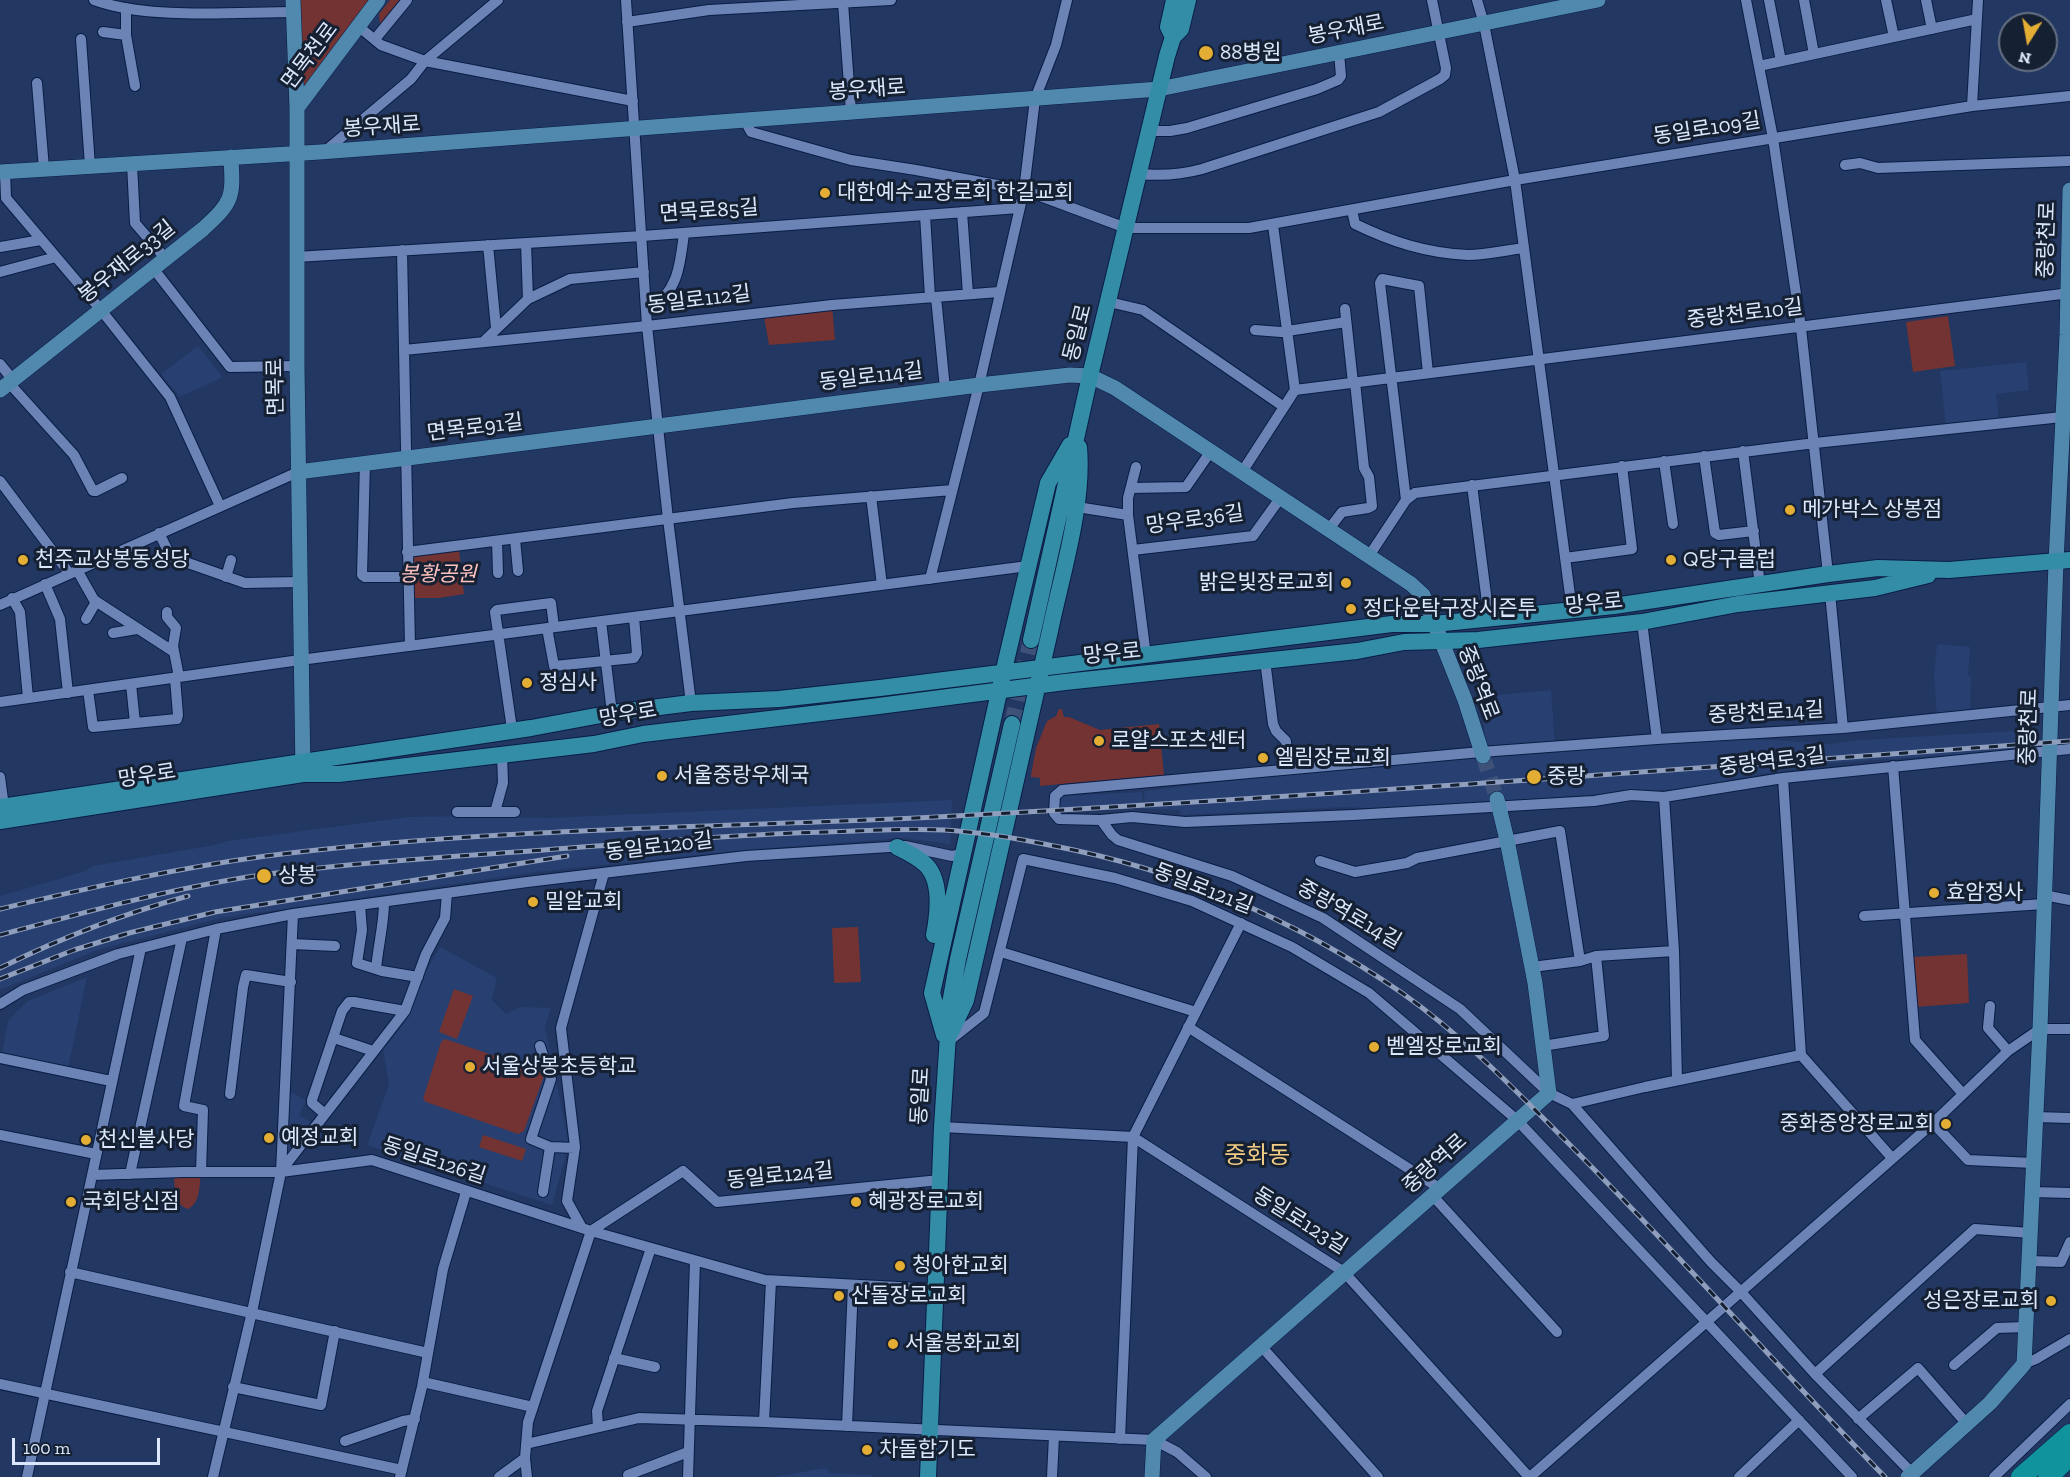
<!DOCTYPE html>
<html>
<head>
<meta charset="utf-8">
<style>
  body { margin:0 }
  #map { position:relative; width:2070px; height:1477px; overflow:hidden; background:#223762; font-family:"Zilla Slab",serif }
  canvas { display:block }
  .north { position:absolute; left:1998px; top:12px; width:60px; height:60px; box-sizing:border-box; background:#162033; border:2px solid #657083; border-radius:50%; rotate:191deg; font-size:16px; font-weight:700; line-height:24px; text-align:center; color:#dbe7fc }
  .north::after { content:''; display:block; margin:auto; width:21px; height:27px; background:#e4ae35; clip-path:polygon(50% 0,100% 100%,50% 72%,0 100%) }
  .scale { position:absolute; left:12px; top:1438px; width:148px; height:27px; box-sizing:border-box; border:3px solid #dbe7fc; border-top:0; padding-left:8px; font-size:18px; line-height:21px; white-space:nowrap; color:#dbe7fc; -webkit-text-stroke:4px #162033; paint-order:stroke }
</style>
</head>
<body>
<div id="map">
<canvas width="2070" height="1477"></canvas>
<div class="north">N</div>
<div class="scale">100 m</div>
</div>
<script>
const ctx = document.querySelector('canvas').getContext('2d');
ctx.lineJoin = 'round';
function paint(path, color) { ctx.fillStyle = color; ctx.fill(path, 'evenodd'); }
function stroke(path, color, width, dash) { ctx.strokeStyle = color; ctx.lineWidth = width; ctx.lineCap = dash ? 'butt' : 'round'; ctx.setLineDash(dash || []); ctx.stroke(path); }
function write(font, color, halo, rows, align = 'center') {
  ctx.font = font + ' "Zilla Slab","Noto Sans KR",serif'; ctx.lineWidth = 6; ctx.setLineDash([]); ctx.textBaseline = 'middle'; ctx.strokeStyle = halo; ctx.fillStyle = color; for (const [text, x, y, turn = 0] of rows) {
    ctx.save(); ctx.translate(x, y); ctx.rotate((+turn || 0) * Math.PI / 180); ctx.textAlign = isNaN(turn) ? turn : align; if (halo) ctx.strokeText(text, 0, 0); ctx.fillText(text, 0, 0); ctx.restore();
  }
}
const built = new Path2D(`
  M198,346L223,377L180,397L161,374Z
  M2026,362L2029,390L1996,394L1999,422L1946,427L1940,371Z
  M1937,644L1970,647L1968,675L1971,676L1970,713L1937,716L1934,675Z
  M1551,690L1555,744L1486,749L1483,717L1499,716L1497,695Z
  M2031,730L2030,749L1831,763L1731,779L1705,787L1385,809L1346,807L1181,815L1179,810L1145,809L1144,791L1381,763L1705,740H1772L1831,744L1861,740Z
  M1142,792L1143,808L1059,812L1061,796Z
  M952,800L950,844L904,838L744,850L537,872L221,918L97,950L0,990V896L86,871L93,866L214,845L227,841L408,817L474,816L548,818Z
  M440,947L497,978L492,1000L506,1014L521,1007L551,1008L545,1027L569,1144L552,1205L367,1145L389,1085L383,1050L406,1020L423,976Z
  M87,977L68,1068L2,1054L8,1021L16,1012L28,1001Z
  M292,1092L306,1101L299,1115L314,1124L289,1158L284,1157L289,1097Z
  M826,1468L830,1473L872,1475V1477H772Z`);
const green = new Path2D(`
  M293,0H379L297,108Z
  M390,0H401L380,25L379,14Z
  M832,305L835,340L769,345L763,311Z
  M1948,316L1955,366L1913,372L1906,322Z
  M459,550L464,594L439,598H413L410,554Z
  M1059,709H1062L1064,717H1069L1100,730L1159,724L1164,775L1040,786V778L1031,777V775L1036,748L1047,721L1056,716Z
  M858,927L861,982L834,983L832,928Z
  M1967,954L1969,1003L1916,1007L1913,957Z
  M454,989L473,996L457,1039L439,1032Z
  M445,1039L540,1071L544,1076L524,1131L518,1134L426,1102L423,1099L441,1042Z
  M483,1135L526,1149L522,1161L479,1147Z
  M174,1173H201C199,1186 201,1202 188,1209C173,1204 175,1187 174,1173Z`);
const secondaryTunnel = new Path2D(`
  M1483,756L1497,799`);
const primaryTunnel = new Path2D(`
  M1012,724L1031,640`);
const street = new Path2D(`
  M94,0C149,20 235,12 294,12
  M626,0L647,326L668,519L691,703
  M1477,0L1484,24L1515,180L1572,610
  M1746,0L1773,138L1801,328L1828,574
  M1769,0L1781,61
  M1804,0L1814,54
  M1886,0L1894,37
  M1926,0L1932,29
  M843,3L851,112
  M627,22L709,10L891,0
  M358,26L381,45L425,61L633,101
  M103,32L126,35V8
  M126,35L135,86
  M81,39L90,166
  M375,39L407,0
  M1759,66L1977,19
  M37,83L44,169
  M1972,106L1978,0
  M744,119L751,132L851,160L916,170L1024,190L1126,228H1249L1515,180L1972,106L2070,96
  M1149,131H1170L1187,128L1317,89L1338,80L1341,76L1339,53
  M324,152L411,79L425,61L498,0
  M132,164L135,223L165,258
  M1845,165L1860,163L1878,168L2070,161
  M5,171L6,198L101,310L170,397L220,506
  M1139,174C1161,176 1180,175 1202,169L1379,112L1440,79L1445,75L1446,68L1432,0
  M1352,210L1355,224C1392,242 1426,253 1468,255C1486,255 1506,250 1524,248
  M962,212L968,294
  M925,215L930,297
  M526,243L528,299
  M488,245L496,328
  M0,247L41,240
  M402,250L410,646
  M296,257L642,236L1019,208
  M153,268L230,367L297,366
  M0,272L56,257
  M936,297L945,389
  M1109,302L1143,310L1284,407
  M1345,309L1353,383
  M647,312C678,292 680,267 684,233
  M1255,330L1281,332L1346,322
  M483,342L528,299L570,279L644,272
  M404,350L647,326L832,305L999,292
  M0,364L13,380
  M9,383L74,455L93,491H96L122,478
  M1295,390L2070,293
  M1743,451L1760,585
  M1704,456L1715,533L1719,535L1754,531
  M1664,461L1673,524
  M365,463L362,575L365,577H408
  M1242,472L1295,390L1273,225
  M0,481L69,573
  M1472,485L1489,618
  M1131,488L1186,487L1211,451
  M871,496L882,585
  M1406,500L1380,283L1382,279L1419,286L1428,373
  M1077,507L1128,515L1146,656
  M1128,515V498L1136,467
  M1329,529L1342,512L1368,508L1372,506L1369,477L1364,468L1355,382
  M159,533L171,557L245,583L300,582
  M515,539L518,571
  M497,541L498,573
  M1133,550L1253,536L1281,497
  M407,552L793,503L952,490
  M1369,556L1406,500L1415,493L1815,443L2062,417
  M1565,558L1632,549L1622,466
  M77,570L94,600L174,652
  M226,577L231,560
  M930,579L979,385L1024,190L1035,99L1056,45L1067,0
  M45,584L60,619L68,693
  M1830,593L1843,728
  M12,598L20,612L28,698
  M0,605L298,472
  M167,612V617L176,628L173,646L179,677
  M86,619L96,602
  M601,621L612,713
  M1642,622L1657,739
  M547,628L554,666L634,658L637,653L634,617
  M113,633L137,629
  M1265,660L1273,724L1276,731L1286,741L1288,768
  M131,684L135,723
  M88,690L93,727L177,719L178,715L175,678
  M0,702L300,660L1028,566
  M2070,705L1843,728L1657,739L1481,752L1062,790L1055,796L1054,813L1059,819L1101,820L1132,817L1185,822L1353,815L1594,801L1631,795L1664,797L1783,778L2070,749
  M512,729L495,612L497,610L551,603L554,627
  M1893,766L1915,1040L1963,1094
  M0,777L4,807
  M1783,778L1801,1055L1892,1158
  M1664,797L1674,951L1677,1080
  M457,812H515
  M495,812L503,783L502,754
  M1101,820L1112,835L1118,840L1232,876L1323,918L1460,1009L1549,1093L1572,1104L1711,1262L1741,1292L1815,1374L1912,1473
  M1320,861L1355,872L1407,863L1417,858L1560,831L1580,961
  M2044,895L2070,900
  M360,905L362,930L357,963L382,971L418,977
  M1864,916L2044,904
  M292,944L335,946
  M1001,952L1196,1012
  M1532,967L1580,961L1596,956L1674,951
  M376,969C378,946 384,924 384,902
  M0,1004L23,990L118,954L216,929L293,914L527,882L746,856L905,846L952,856L962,854
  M1990,1006L1988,1028L2008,1051
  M1188,1027L1439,1188
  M334,1038L373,1051
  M950,1040L984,1013L1023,859L1115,878L1192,901L1292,947L1369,993L1517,1120L1852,1477
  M540,1046L551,1079L531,1139L550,1147L575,1148
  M1543,1046L1604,1036L1596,956
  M0,1058L111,1081
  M230,1094L243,987L246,975L291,982
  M1572,1104L1645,1087L1801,1055
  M325,1114L312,1103V1100L342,1011L349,1002H354L405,1011
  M2035,1117L2070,1118
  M1933,1123L1968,1160L2033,1163
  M942,1127L1133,1137L1344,1272L1529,1477
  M0,1135L96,1154
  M281,1171L405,1011L426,954L445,918L447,893
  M201,1172L203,1110L184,1106L216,929
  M130,1174L182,938
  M92,1175L183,1172H281L372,1160L591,1231L765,1280L936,1289
  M543,1192L550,1147
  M2032,1192L2070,1193
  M1432,1195L1557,1332
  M582,1228L567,1201L575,1147L561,1028L604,873
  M2030,1261L2061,1262L2070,1242
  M70,1272L428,1353
  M1261,1346L1378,1477
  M614,1358L655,1367
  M2024,1364L2036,1359L2070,1339
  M1954,1365L1997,1328L2026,1327
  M1815,1374L1975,1229L2031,1233
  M423,1382L533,1407
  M0,1384L402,1470
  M233,1387L321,1405L335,1331
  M1858,1419L1918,1368L1966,1423
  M764,1422L771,1281
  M847,1426L853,1285
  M598,1427L597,1411L651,1248
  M1120,1439L1133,1137L1241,923
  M345,1441L403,1421L415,1419
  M526,1444L639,1418L764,1422L1154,1440L1177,1452L1206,1477
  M525,1458L527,1477
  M628,1475L688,1452
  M27,1477L141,948
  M213,1477L252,1312L281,1172L293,914
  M400,1477L422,1387L443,1269L466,1192
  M499,1477L525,1458L528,1422L591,1231L683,1171L717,1202L940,1180
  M688,1477L695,1261
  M1052,1477L1054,1436
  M1530,1477L1933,1123L2008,1051L2040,1029H2070
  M1739,1477L1799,1420
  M1994,1477L2070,1404`);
const secondary = new Path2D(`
  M293,0L297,108V366L303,774
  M297,108L378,0
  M0,172L320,152L1159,89L1598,0
  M0,390L203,229C234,201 233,197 231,157
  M298,472L979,385L1070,375L1090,376L1115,388L1411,584L1423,595L1465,700L1483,756
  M1152,1477L1154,1440L1549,1093L1535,983L1507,840L1497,799
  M1908,1477L1990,1403L2024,1364L2040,1029L2056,562L2067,335L2070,190`);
const primary = new Path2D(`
  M1173,37L1168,27L1174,0
  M1031,640L1090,376L1167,56L1173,37L1181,29L1188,0
  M0,807L531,728L612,713L691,703L779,699L880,688L1392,624H1434L1614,606L1828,574L1878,568L1949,570L2070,560
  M0,821L303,774H339L594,744L643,734L871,707L1065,682L1357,651L1404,642L1478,640L1642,622L1738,604L1875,588L1928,575
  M897,847C907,852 918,857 926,865C942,881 938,914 934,935
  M951,1032L966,1000C993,877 1023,754 1050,631C1062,573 1084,505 1079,447
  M944,1035L932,993L1006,661L1048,483L1070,445
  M928,1477L942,1127L950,1004L958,959L1012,724`);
const highway = new Path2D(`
  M2021,1477L2070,1434
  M2048,1477L2070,1456`);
const rail = new Path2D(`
  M0,909C88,888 177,868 266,856C495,827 725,828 955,816C1327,796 1698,768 2070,741
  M0,935C86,912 172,888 261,875C363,861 467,856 570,848C655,842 740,834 826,832C865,831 904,828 944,830C979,832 1015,838 1049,845C1177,869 1295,919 1402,993C1466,1038 1520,1095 1576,1151C1681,1257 1781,1370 1885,1477
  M0,968C61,938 122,914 188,896
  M0,979L74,950L129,933L215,912L567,856`);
const markers = [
  [1206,53,8,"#e4ae35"],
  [825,193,6,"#e4ae35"],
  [1790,510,6,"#e4ae35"],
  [23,560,6,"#e4ae35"],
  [1671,560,6,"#e4ae35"],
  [1346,583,6,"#e4ae35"],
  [1351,609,6,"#e4ae35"],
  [527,683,6,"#e4ae35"],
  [1099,741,6,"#e4ae35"],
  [1263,758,6,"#e4ae35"],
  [662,776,6,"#e4ae35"],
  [1534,777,8,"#e4ae35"],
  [264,876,8,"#e4ae35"],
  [1934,893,6,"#e4ae35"],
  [533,902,6,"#e4ae35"],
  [1374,1047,6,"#e4ae35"],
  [470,1067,6,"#e4ae35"],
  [1946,1124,6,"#e4ae35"],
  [269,1138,6,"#e4ae35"],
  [86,1140,6,"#e4ae35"],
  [71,1202,6,"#e4ae35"],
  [856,1202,6,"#e4ae35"],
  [900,1266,6,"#e4ae35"],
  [839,1296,6,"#e4ae35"],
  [2051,1301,6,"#e4ae35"],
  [893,1344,6,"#e4ae35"],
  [867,1450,6,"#e4ae35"]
];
const streetNames = [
  ["봉우재로",1346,30,-11],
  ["면목천로",310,56,-53],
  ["봉우재로",867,90,-4],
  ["봉우재로",382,127,-4],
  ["동일로109길",1707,129,-9],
  ["면목로85길",709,211,-4],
  ["중랑천로",2047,240,-88],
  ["봉우재로33길",127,262,-39],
  ["동일로112길",699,300,-7],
  ["중랑천로10길",1745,314,-7],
  ["동일로",1078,333,-76],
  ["동일로114길",871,377,-7],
  ["면목로",276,387,-91],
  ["면목로91길",475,428,-7],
  ["망우로36길",1195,520,-8],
  ["망우로",1594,604,-6],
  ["망우로",1112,654,-6],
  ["중랑역로",1478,683,69],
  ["중랑천로14길",1766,713,-3],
  ["망우로",628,715,-10],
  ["중랑천로",2029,727,-88],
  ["중랑역로3길",1772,762,-7],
  ["망우로",147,776,-9],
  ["동일로120길",659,847,-7],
  ["동일로121길",1203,889,21],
  ["중랑역로14길",1349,915,30],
  ["동일로",921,1096,-87],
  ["동일로126길",434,1161,18],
  ["중랑역로",1435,1164,-42],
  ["동일로124길",780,1176,-6],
  ["동일로123길",1300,1221,32]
];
const poiNames = [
  ["88병원",1220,53],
  ["대한예수교장로회 한길교회",837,193],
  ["메가박스 상봉점",1802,510],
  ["천주교상봉동성당",35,560],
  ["Q당구클럽",1683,560],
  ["밝은빛장로교회",1334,583,"right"],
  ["정다운탁구장시즌투",1363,609],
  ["정심사",539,683],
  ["로얄스포츠센터",1111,741],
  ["엘림장로교회",1275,758],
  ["서울중랑우체국",674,776],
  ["중랑",1547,777],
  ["상봉",278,876],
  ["효암정사",1946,893],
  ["밀알교회",545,902],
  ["벧엘장로교회",1386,1047],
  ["서울상봉초등학교",482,1067],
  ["중화중앙장로교회",1934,1124,"right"],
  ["예정교회",281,1138],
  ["천신불사당",98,1140],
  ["국회당신점",83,1202],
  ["혜광장로교회",868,1202],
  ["청아한교회",912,1266],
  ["산돌장로교회",851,1296],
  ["성은장로교회",2039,1301,"right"],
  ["서울봉화교회",905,1344],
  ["차돌합기도",879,1450]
];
const parkNames = [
  ["봉황공원",438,575]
];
const quarterNames = [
  ["중화동",1257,1156]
];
paint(built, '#274071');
paint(green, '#723332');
stroke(secondaryTunnel, '#3e5179', 15, [15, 8]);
stroke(primaryTunnel, '#3e5179', 16, [16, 8]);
stroke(street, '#0a1d45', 12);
stroke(secondary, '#0a1d45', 16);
stroke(primary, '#0a1d45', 18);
stroke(highway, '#0a1d45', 21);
stroke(street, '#6b84b5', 10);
stroke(secondary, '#5088ae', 15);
stroke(primary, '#348da7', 16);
stroke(highway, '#10939d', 20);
stroke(rail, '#8f9ebc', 5);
stroke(rail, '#162033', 3, [9]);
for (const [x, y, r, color] of markers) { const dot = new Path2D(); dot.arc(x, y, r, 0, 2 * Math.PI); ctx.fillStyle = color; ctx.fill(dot); stroke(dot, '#162033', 2); }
write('21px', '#dbe7fc', '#162033', streetNames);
write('21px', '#dbe7fc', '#162033', poiNames, 'left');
write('italic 21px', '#fec2be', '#162033', parkNames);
write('24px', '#f1cc84', '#162033', quarterNames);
</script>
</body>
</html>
